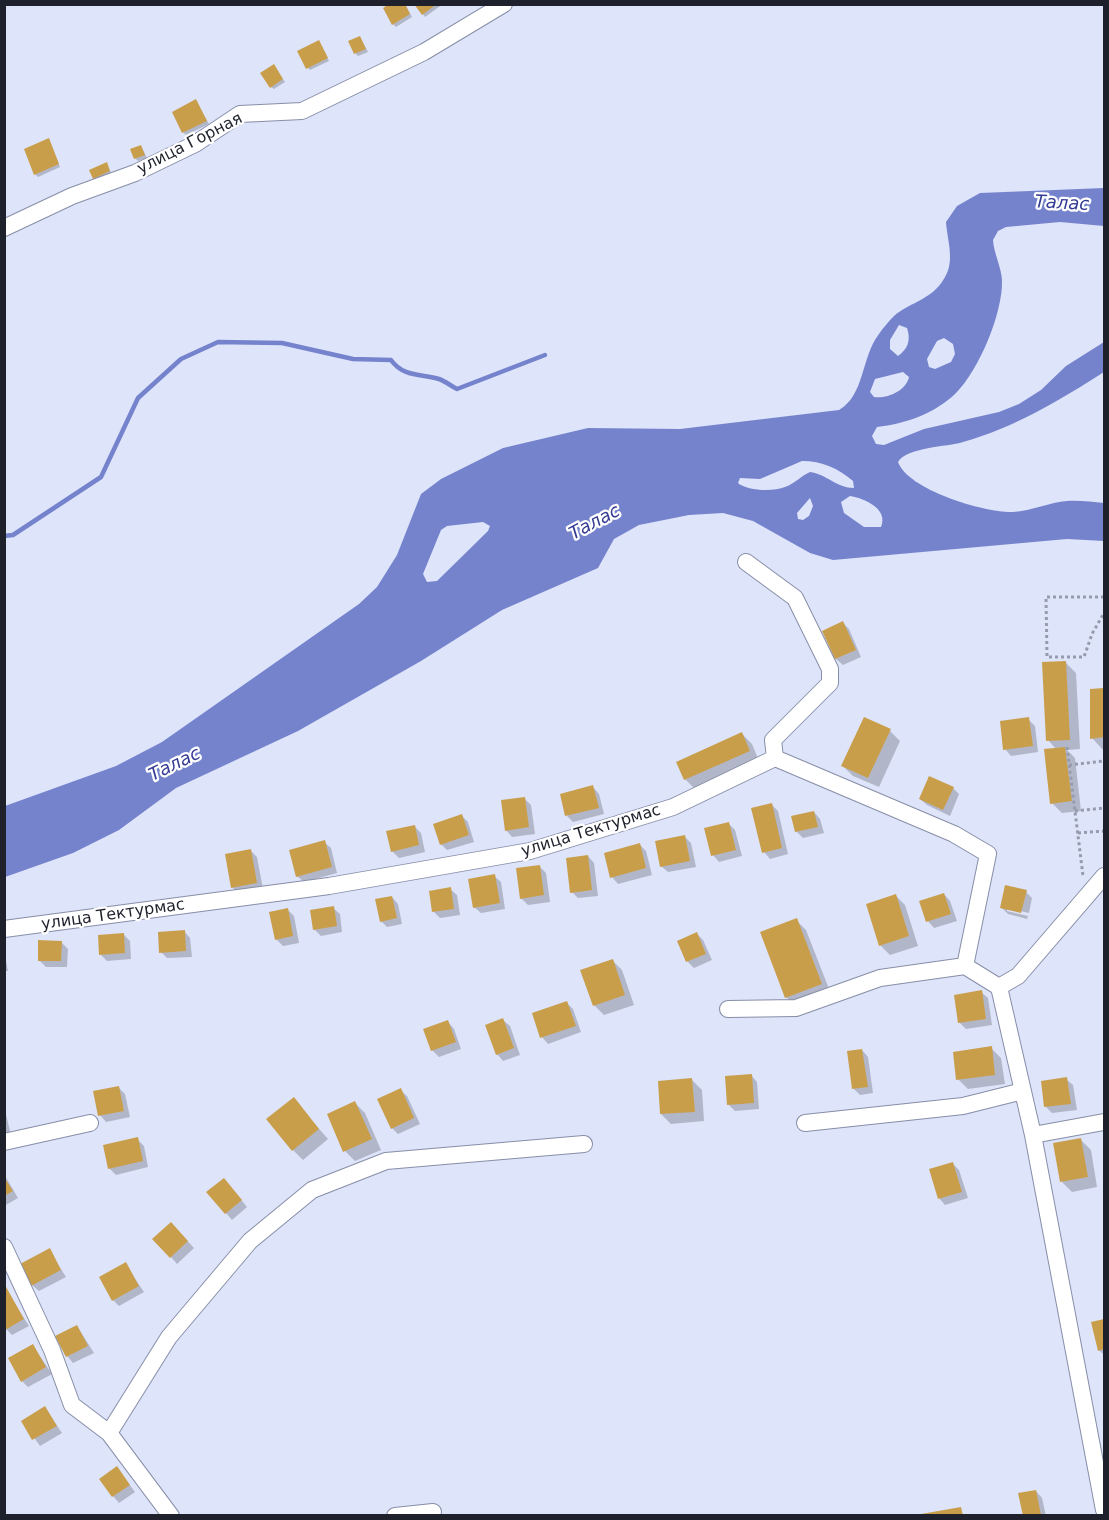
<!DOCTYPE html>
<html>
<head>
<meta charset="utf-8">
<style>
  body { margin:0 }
  #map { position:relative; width:1109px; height:1520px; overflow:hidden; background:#dee4fa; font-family:"DejaVu Sans",sans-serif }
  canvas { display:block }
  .frame { position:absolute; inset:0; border:6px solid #1e212b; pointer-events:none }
</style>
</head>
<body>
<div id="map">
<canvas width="1109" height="1520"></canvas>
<div class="frame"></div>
</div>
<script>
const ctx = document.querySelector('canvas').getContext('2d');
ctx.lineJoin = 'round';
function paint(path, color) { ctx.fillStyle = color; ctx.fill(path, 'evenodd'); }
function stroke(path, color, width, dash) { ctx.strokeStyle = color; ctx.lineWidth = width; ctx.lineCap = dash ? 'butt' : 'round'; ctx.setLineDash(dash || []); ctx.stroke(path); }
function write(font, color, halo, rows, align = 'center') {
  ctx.font = font + ' "DejaVu Sans",sans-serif'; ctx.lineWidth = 4.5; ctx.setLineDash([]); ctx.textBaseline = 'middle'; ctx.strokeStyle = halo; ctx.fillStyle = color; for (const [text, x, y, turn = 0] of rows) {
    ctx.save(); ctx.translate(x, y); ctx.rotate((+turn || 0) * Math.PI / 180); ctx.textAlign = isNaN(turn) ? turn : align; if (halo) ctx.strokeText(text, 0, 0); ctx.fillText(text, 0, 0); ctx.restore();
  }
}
const water = new Path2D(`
  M1104,188V226L1060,222L1006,227L998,231L993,240C994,254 1001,266 1002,280C1003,313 979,370 956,393C936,413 905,424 877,427L872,436L876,444L884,445L924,429L999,412L1019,404L1041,390L1066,366L1104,342V372C1060,400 1014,428 963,442C947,447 907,447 898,462C908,490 985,513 1013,512C1032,511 1050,502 1067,501C1080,500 1092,502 1104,503V541L1067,539L833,560L810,553L753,521L723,513L689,515L639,525L614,539L598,568L502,610L421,661L298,731L176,788L119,830L73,853L5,877V806L116,766L162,742L359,604L377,587L397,555L421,494L441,479L503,448L588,428L680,429L839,410C865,395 861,357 879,334C883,328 889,321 894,316C911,301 935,300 947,273C954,258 947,238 946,222L957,206L980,193ZM899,325L907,328C911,340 908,349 898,356L890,349V340ZM944,338L953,344L955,354L951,362L935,369L929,367L927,359L937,341ZM903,372L909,377C906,391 887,399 874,397L870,392L875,379ZM802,461C822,461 838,468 853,481L854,488C837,488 826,474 810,472C801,476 794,484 785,487C773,492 747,491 738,483L740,478L760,479ZM850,496C864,498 889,509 881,527H864L844,513L841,502ZM810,498L813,506L809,516L803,520L798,519L797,513ZM483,522L490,526L488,531L437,581L427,582L423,574L441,530L447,526Z`);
const shadow = new Path2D(`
  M405,4L412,17L396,27L393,24Z
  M416,4H443L425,17Z
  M360,37L368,52L358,56L355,53Z
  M321,45L329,61L310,70L308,68Z
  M276,69L285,82L274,89L271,87Z
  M196,101L209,124L186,135L183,132Z
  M49,140L60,167L38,177L35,174Z
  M141,146L147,158L138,161L135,158Z
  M106,164L112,174L97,180L94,178Z
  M843,623L849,629L861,657L843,665L836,659L824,631Z
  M1066,663L1076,673L1080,749L1067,750L1075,758L1081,811L1062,813L1052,803L1056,749L1048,740Z
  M1104,689V751L1092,738L1091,690Z
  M1028,719L1035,726L1038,752L1011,756L1005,749Z
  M890,731L900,741L879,787L853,776L843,766Z
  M742,734L752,744L759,761L695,789L685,779L678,763Z
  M593,787L599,794L604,814L573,822L567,816Z
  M953,788L959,794L950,816L927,805L920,799Z
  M525,799L531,805L535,834L512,837L506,830Z
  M771,804L778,811L788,854L770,859L764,852Z
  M814,812L820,819L824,833L803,838L796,831Z
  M462,816L468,822L474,842L447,850L441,844Z
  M729,824L735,830L742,856L719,862L713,855Z
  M414,826L421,833L425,852L399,858L392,851Z
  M685,837L691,843L696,867L668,872L661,866Z
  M324,842L331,848L337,873L304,882L297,876Z
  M640,845L646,851L652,875L618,884L612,877Z
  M251,851L257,857L263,889L239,894L232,887Z
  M588,856L594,863L598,896L578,898L572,892Z
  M540,867L546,873L550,902L528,905L521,898Z
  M494,876L501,882L505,909L481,913L474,907Z
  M450,889L457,895L460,915L440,918L434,912L431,892Z
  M1026,892L1032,898L1029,913L1007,908V911L1028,916L1027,919L1008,914L1001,907Z
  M944,894L950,901L957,921L934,928L928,921Z
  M895,895L905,905L918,946L890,955L880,945Z
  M392,897L398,904L402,924L387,927L381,921Z
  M333,908L340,914L342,932L321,936L314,929Z
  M287,909L294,916L299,943L283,946L276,939Z
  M796,920L806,930L831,994L796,1007L786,997Z
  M184,931L190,938L192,957L167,958L161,952Z
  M123,934L130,941L131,959L107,961L101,955Z
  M697,934L703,940L712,960L694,968L688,962L679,942Z
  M61,942L68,949L67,967H46L39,960Z
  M4,949L8,971H4Z
  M612,960L622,970L634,1005L604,1015L594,1005Z
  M981,992L988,998L992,1025L966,1029L959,1022Z
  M567,1003L573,1009L581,1032L548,1044L542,1037Z
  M503,1020L510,1026L520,1055L503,1061L497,1054Z
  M448,1022L454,1029L461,1049L439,1057L432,1050Z
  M991,1048L1001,1058L1005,1084L968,1089L958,1079Z
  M862,1050L868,1057L873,1093L860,1095L853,1088Z
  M751,1075L757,1082L759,1109L735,1111L729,1105Z
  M1066,1079L1073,1085L1077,1110L1052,1113L1046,1107Z
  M692,1080L702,1090L704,1121L671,1124L661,1114Z
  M119,1088L125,1094L130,1117L106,1122L100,1115Z
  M400,1090L407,1096L420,1124L398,1134L392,1128Z
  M293,1099L328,1139L303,1160L293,1150Z
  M355,1103L365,1113L381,1150L355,1161L345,1151Z
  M4,1106L11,1135L4,1136Z
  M137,1139L144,1146L148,1167L116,1175L109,1168Z
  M1081,1140L1091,1150L1097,1187L1072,1192L1062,1182Z
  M953,1164L959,1170L968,1198L945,1205L939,1198Z
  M4,1174L18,1198L4,1206Z
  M230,1186L247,1207L232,1220L208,1192Z
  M177,1230L194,1248L177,1264L171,1257Z
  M49,1250L66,1277L39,1291L32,1285Z
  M125,1264L144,1292L119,1306L113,1300Z
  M4,1287L29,1326L12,1335L4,1327Z
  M1104,1321V1355L1099,1350L1093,1323Z
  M77,1326L94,1353L73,1363L67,1356Z
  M33,1346L52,1374L28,1387L22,1381Z
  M45,1408L62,1433L40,1446L23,1422Z
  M117,1468L135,1492L119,1503L113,1496Z
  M1036,1491L1042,1498L1046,1516H1024Z`);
const stream = new Path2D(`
  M4,536L13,535L101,477L138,398L181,359L218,342L282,343L353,359L391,360C403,377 421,374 439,379C445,381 451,386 457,389L545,355`);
const building = new Path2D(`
  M389,4H405L410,14L392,25L383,8Z
  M414,4H437L422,15Z
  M360,36L366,49L354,54L348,41Z
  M319,40L328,58L306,69L297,51Z
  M274,64L283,79L270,88L260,73Z
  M196,99L207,121L182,133L172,112Z
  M49,138L59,164L34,175L24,149Z
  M141,145L145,155L134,159L130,149Z
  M107,162L110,171L93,179L89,170Z
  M843,621L856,650L835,659L822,631Z
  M1066,661L1070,740L1046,741L1042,662Z
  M1104,688V737L1090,739V689Z
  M864,717L891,729L868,778L841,766Z
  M1029,717L1033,746L1003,750L1000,721Z
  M742,732L750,751L684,780L676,762Z
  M1065,747L1072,801L1050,804L1044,749Z
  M929,776L954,787L943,810L919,799Z
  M593,785L599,808L565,816L560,794Z
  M525,797L529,827L505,831L501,800Z
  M772,803L782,848L762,853L751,808Z
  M814,811L818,827L795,832L791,816Z
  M462,814L469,835L440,845L433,824Z
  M729,822L736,850L711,856L704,828Z
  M415,825L419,845L391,852L386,831Z
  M685,835L690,861L660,867L655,841Z
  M325,840L332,867L296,877L289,850Z
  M640,843L646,868L610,878L604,853Z
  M251,849L257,883L231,888L225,854Z
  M588,855L592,890L570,893L566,858Z
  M540,865L544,895L520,899L516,868Z
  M495,874L500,903L473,908L468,879Z
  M1005,885L1027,890L1021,913L1000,908Z
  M451,887L454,909L432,912L429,891Z
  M944,893L951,914L926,922L919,901Z
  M896,894L909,936L879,946L866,904Z
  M392,896L397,918L380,922L375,899Z
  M334,906L337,926L313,930L310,910Z
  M288,908L293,936L275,940L269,912Z
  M797,918L822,984L785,998L760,932Z
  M185,930L186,951L159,953L158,932Z
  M697,932L706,954L686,962L677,941Z
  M124,933L125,953L99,955L98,935Z
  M38,940L62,941L61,961H38Z
  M613,959L625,995L593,1006L580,970Z
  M982,990L986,1019L958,1023L954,995Z
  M567,1001L576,1026L540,1038L532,1013Z
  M503,1018L514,1048L496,1055L485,1025Z
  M448,1020L456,1042L431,1051L423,1029Z
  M992,1046L995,1075L956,1080L953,1052Z
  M862,1049L868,1087L852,1089L847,1051Z
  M752,1074L754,1103L727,1105L725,1076Z
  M1067,1077L1071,1104L1044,1107L1041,1081Z
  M692,1078L695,1112L660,1114L658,1081Z
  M119,1086L124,1111L98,1116L93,1091Z
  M401,1088L414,1118L391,1129L377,1099Z
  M294,1097L319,1129L292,1151L266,1119Z
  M355,1101L372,1139L343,1152L327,1114Z
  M138,1137L143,1161L108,1169L103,1145Z
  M1081,1138L1088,1177L1060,1182L1053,1143Z
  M953,1162L962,1192L938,1199L929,1169Z
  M4,1177L13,1191L4,1196Z
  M224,1178L242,1200L225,1214L206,1192Z
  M171,1222L188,1241L170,1258L152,1239Z
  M50,1248L61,1270L31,1286L20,1264Z
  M126,1262L139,1286L112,1301L99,1277Z
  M5,1285L24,1319L5,1330Z
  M1104,1319V1349L1098,1351L1091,1322Z
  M77,1325L88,1346L66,1357L55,1336Z
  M33,1344L46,1367L21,1382L8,1358Z
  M45,1406L57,1426L32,1440L21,1421Z
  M117,1466L130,1485L112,1497L99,1479Z
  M1036,1490L1041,1515L1023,1516L1018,1493Z
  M961,1507L963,1516H921V1514Z`);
const path = new Path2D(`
  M1104,597H1046L1047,657H1084L1092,634L1104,613
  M1067,747L1083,876
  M1069,765L1104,761
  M1075,811L1104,808
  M1078,833L1104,831`);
const minor = new Path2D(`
  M4,228L72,196L135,173L195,144L240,114L302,111L424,52L504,4
  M746,562L795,598L830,669V683L773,740L775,758
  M4,929L329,886L530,851L673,807L775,758L954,834L988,854L965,966L999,987L1033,1135L1104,1510
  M999,987L1018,976L1104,876
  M728,1009L796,1008L880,978L965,966
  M805,1123L963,1106L1023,1091
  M1033,1135L1104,1122
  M4,1142L90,1123
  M4,1247L52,1350L72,1405L109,1433L169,1337L250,1241L312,1190L386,1161L584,1144
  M109,1433L171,1516
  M395,1516L433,1512`);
const streetNames = [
  ["улица Горная",190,144,-27],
  ["улица Тектурмас",591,831,-17],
  ["улица Тектурмас",113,915,-8]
];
const waterNames = [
  ["Талас",1062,204,3],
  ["Талас",595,523,-28],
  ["Талас",175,765,-26]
];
paint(water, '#7583cd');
paint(shadow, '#0003');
stroke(stream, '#7583cd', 4.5);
paint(building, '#c99e4b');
stroke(minor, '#878ea7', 18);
stroke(path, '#969bad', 3, [3, 3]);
stroke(minor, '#fff', 16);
write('16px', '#1e212b', '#fff', streetNames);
write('italic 18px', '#353c95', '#fff', waterNames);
</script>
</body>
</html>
